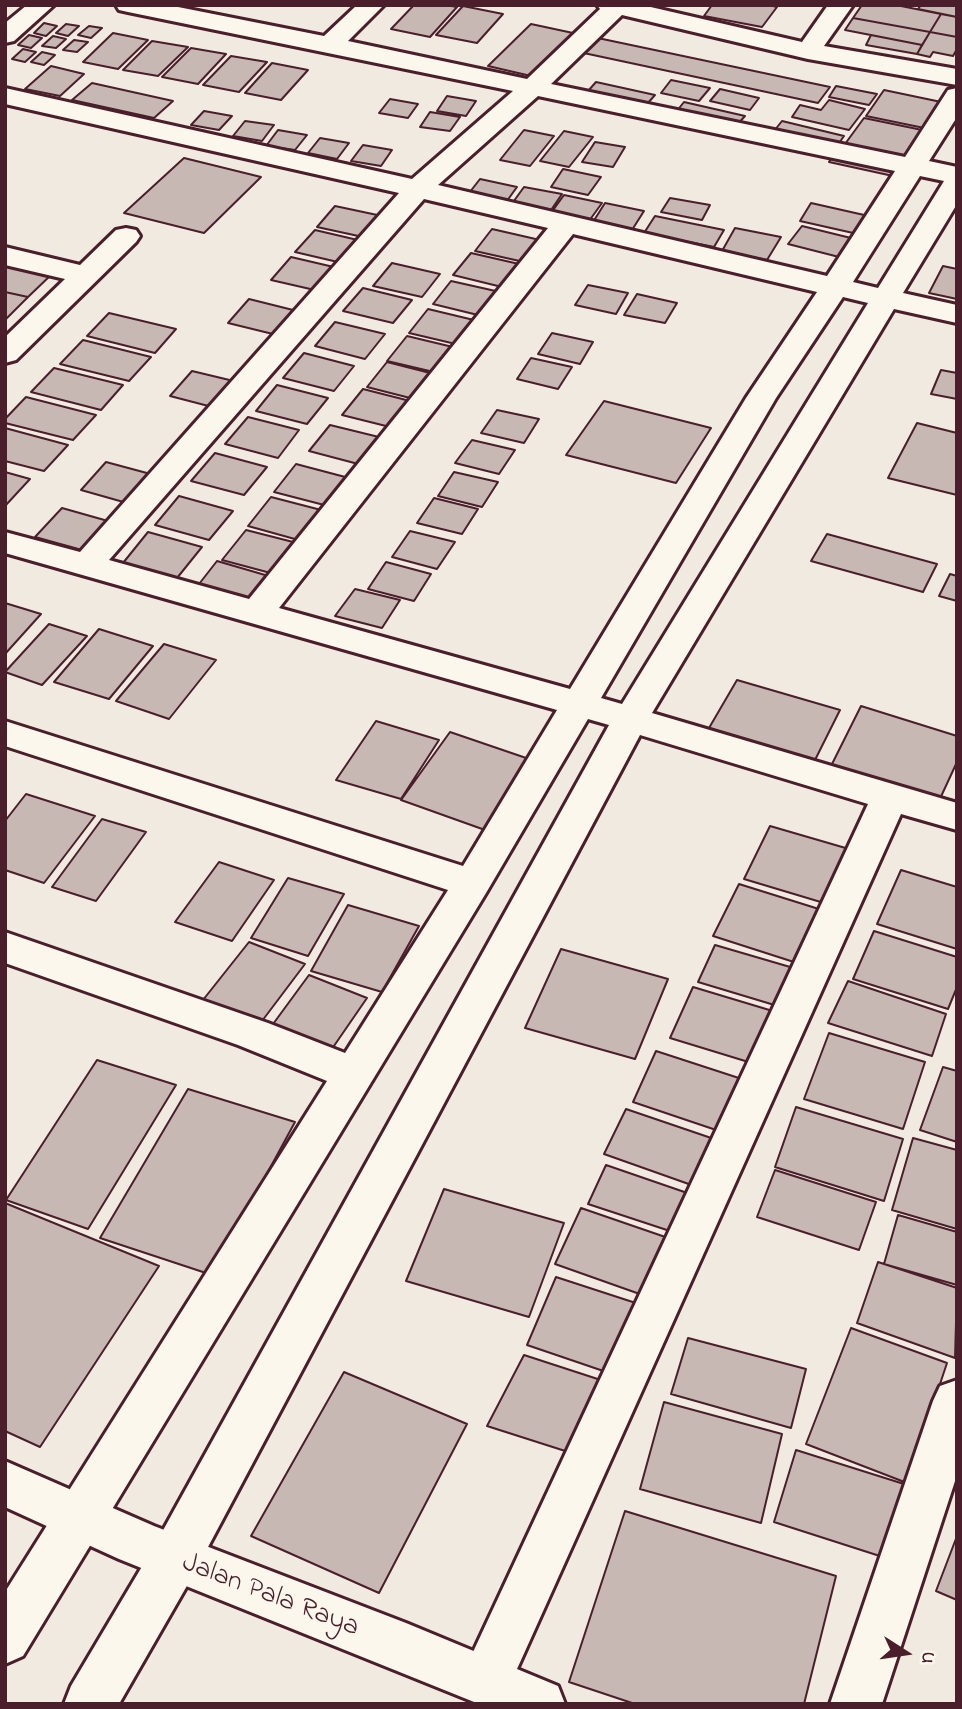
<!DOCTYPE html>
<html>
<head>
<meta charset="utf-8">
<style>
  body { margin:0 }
  #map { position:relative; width:962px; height:1709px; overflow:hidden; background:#f0eae0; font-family:"Indie Flower",sans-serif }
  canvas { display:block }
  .frame { position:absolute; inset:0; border:7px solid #4a1f2b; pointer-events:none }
  .north { position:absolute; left:871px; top:1618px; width:70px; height:70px; -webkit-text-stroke:5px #fbf7ec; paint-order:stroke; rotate:102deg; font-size:19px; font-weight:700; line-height:28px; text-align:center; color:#4a1f2b }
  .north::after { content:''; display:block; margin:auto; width:24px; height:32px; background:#4a1f2b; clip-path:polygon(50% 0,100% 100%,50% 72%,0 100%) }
</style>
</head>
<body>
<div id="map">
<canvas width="962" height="1709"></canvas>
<div class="frame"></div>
<div class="north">U</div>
</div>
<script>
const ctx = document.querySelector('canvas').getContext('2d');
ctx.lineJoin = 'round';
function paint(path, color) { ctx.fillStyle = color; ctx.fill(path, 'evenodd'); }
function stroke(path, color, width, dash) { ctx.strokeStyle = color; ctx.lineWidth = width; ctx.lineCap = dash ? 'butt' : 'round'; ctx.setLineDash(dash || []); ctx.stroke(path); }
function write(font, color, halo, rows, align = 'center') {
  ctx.font = font + ' "Indie Flower",sans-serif'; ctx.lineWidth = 7; ctx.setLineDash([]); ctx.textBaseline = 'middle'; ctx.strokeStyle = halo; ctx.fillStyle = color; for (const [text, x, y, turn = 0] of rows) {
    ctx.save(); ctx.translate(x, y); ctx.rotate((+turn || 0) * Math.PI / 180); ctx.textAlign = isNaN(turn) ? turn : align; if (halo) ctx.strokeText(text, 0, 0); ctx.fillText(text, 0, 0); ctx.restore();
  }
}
const building = new Path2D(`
  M414,5H446L457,7L430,37L391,29Z
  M712,5H769L777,7L762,27L704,16Z
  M862,5H896L941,14L930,32L853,18Z
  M921,5H957V17L918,9Z
  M463,6L503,14L477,43L436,35Z
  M941,14L957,17V37L930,32Z
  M853,18L930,32L922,45L845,30Z
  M44,23L57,26L46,36L34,33Z
  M66,24L79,26L68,36L56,33Z
  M531,24L573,33L531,76L488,66Z
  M89,26L102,28L91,38L78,35Z
  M930,32L957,37V49L953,56L933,52L930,57L917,54Z
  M113,33L148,40L118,69L83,62Z
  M29,35L42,38L31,48L18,45Z
  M871,35L922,45L917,54L866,45Z
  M53,36L66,39L56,48L42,46Z
  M593,37L830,87L818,103L579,52Z
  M74,40L88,42L77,52L63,50Z
  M152,41L188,47L158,76L123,70Z
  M191,48L226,54L198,84L162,77Z
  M23,49L36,52L25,62L12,59Z
  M42,52L55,55L44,65L31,62Z
  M231,56L267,62L239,92L203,85Z
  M272,63L308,70L281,100L245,93Z
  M51,66L84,74L60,96L25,89Z
  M671,80L710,88L699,101L661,93Z
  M596,82L655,95L647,104L588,91Z
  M92,83L173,101L154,118L72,100Z
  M836,86L877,94L869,105L829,97Z
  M720,89L759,98L750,110L710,101Z
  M884,90L946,103L929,129L866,116Z
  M447,96L476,101L466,116L437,111Z
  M390,99L418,104L408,118L379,113Z
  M829,100L865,109L849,130L792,117L800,105L821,110Z
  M684,102L745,116L737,125L676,112Z
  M204,111L232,116L219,130L191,125Z
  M430,112L460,117L450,131L420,127Z
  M864,118L927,131L910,159L845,144Z
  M245,121L274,125L262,141L233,136Z
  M782,121L844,136L837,146L774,131Z
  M278,130L307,135L295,150L266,146Z
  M524,130L554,136L530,166L500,160Z
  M564,131L593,137L569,167L540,161Z
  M320,138L349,143L337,159L308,153Z
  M595,142L625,147L613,167L582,162Z
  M363,145L392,150L381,166L351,161Z
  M836,151L900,166L893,176L829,162Z
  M184,158L261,177L204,233L124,213Z
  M563,169L601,177L588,195L551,187Z
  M480,179L517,187L504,205L466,197Z
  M524,187L562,194L549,213L511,205Z
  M564,195L602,203L589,221L551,213Z
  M670,198L710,205L702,220L661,212Z
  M605,203L644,211L632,230L593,222Z
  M811,203L873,217L862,235L800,221Z
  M335,206L382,216L363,237L317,227Z
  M655,216L724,230L714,247L644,233Z
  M802,226L855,239L843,258L788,244Z
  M735,228L781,237L767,260L722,251Z
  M492,229L540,240L524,262L475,251Z
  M315,230L362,241L342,263L295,252Z
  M471,253L519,264L502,287L453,275Z
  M291,257L338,268L319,291L271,280Z
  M5,263L52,274L28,297L5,292Z
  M392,263L440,274L422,297L373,286Z
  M943,266L957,269V299L929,293Z
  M451,281L500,292L482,316L433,304Z
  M588,285L628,293L616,314L575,305Z
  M363,288L412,300L393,323L343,311Z
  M5,292L28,297L5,320Z
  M637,294L677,303L665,323L624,315Z
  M249,299L297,311L277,335L228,323Z
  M428,309L478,321L460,345L409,333Z
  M109,313L176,329L155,353L87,336Z
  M335,322L385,334L365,359L315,346Z
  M552,333L593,342L580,364L538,354Z
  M407,336L457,348L438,373L387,361Z
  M83,340L151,357L129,381L60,364Z
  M304,353L354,366L334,391L283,378Z
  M531,358L572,367L558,389L517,379Z
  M387,362L438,375L418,400L367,387Z
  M54,368L123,385L101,410L31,392Z
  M941,370L957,373V399L931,394Z
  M192,371L242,383L220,409L170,396Z
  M277,385L328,398L307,424L256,411Z
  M363,389L414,402L394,428L342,415Z
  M26,397L96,415L73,440L5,423V419Z
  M604,401L711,428L676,483L566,455Z
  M497,410L539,419L524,443L481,433Z
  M248,417L299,430L278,458L225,444Z
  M917,423L957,433V495L888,478Z
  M330,425L383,438L362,465L309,451Z
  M5,428L68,445L44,471L5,461Z
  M472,440L515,450L499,474L455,463Z
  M215,453L267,467L244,495L191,481Z
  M106,462L158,476L134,505L81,490Z
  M296,464L349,478L328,506L274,492Z
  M5,472L30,479L5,506Z
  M454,472L498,482L482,507L438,496Z
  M179,496L233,511L209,540L155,525Z
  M271,497L325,511L302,541L248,526Z
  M434,498L478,509L462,534L417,523Z
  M62,508L115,523L89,552L35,537Z
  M246,530L301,544L278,575L222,560Z
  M410,531L455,542L437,569L392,557Z
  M148,532L202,547L177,578L123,563Z
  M827,534L937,564L923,592L811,561Z
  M217,561L272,577L248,608L192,593Z
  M386,562L431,574L414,601L368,589Z
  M950,574L957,576V601L939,596Z
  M355,589L400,600L382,628L335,616Z
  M5,603L41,614L5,654Z
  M49,624L87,636L42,685L5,672Z
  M99,629L153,646L109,699L54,682Z
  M164,644L216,660L169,719L116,701Z
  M737,680L840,710L815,760L709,728Z
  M861,706L957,736V762L938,803L830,768Z
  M376,721L439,740L401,799L336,780Z
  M450,732L532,760L485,830L401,800Z
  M26,794L95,816L44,883L5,870V821Z
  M102,819L146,832L96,901L52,887Z
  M770,826L849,849L824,903L744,879Z
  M219,862L274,880L232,941L175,922Z
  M901,870L957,887V949L877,924Z
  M288,878L344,894L308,956L251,938Z
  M739,884L822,910L797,963L713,936Z
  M348,905L419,926L382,992L311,971Z
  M874,931L957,957V987L948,1009L853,979Z
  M249,942L305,964L256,1029L199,1005Z
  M715,945L797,969L781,1007L698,982Z
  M561,949L668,979L635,1059L525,1028Z
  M309,975L367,998L325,1059L265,1035Z
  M848,981L946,1014L932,1056L828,1023Z
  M693,987L776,1012L755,1064L670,1038Z
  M829,1033L925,1062L903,1129L804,1099Z
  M656,1051L748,1081L725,1133L633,1102Z
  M97,1060L176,1085L88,1229L6,1200Z
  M943,1067L957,1071V1142L920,1130Z
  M188,1089L295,1122L212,1275L100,1238Z
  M796,1107L903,1139L884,1201L775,1167Z
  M626,1109L720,1141L700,1188L604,1154Z
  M913,1138L957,1150V1229L892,1210Z
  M606,1165L696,1196L679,1234L588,1204Z
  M775,1170L876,1202L859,1250L757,1217Z
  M444,1189L564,1223L529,1317L406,1281Z
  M5,1203L159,1266L40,1447L5,1431Z
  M581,1208L674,1240L651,1298L555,1264Z
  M898,1215L957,1232V1285L884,1264Z
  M878,1262L957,1288L955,1358L857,1323Z
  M556,1277L648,1307L621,1377L527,1345Z
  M851,1328L947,1363L907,1483L806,1444Z
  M688,1338L806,1369L791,1428L671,1394Z
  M524,1355L613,1384L584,1457L487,1426Z
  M344,1372L467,1424L379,1593L251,1536Z
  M664,1402L782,1434L761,1523L640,1489Z
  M796,1450L904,1484L886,1558L774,1522Z
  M625,1511L836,1576L804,1704H635L569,1682Z
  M957,1536V1600L936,1591Z`);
const street = new Path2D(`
  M27,5H54L14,41L5,43V23Z
  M116,5H168L324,36L357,5H384L348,41L527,79L600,9L597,5H642L802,42L828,5H853L824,46L957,69V85L808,59L622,15L551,84L905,157L948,90L957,88V117L929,161L957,167V204L903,293L957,305V323L894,309L652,713L957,803V830L901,814L504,1698L490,1704L468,1698L460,1680L868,804L640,735L192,1577L119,1704H64L71,1686L156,1543L609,725L588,719L486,893L23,1656L5,1664V1592L327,1081L238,1045L5,963V932L268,1023L345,1053L448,890L5,746V721L463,866L557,710L5,553V532L80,552L399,193L5,104V88L412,179L513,91L128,12L119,10ZM538,96L895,171L827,276L438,185ZM920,176L944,181L878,288L853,282ZM424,199L548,228L249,599L109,560ZM573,234L817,292L746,398L570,689L279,608ZM843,297L868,303L622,704L601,698L776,398Z
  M126,228L136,230L140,236L136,242L16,360L5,363V337L65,279L5,265V247L80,265L116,230Z
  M957,1380V1475L882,1704H830L933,1401L940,1386Z`);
const secondary = new Path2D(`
  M5,1461L154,1526L406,1623L558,1686L565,1704H479L119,1559L5,1507Z`);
const nearStreetnames = [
  ["Jalan Pala Raya",270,1597,21]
];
paint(building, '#c8b8b3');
stroke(building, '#4a1f2b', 2);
stroke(street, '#4a1f2b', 6);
stroke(secondary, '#4a1f2b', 6);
paint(street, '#fbf7ec');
paint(secondary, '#fbf7ec');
write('28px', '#4a1f2b', '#fbf7ec', nearStreetnames);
</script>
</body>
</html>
